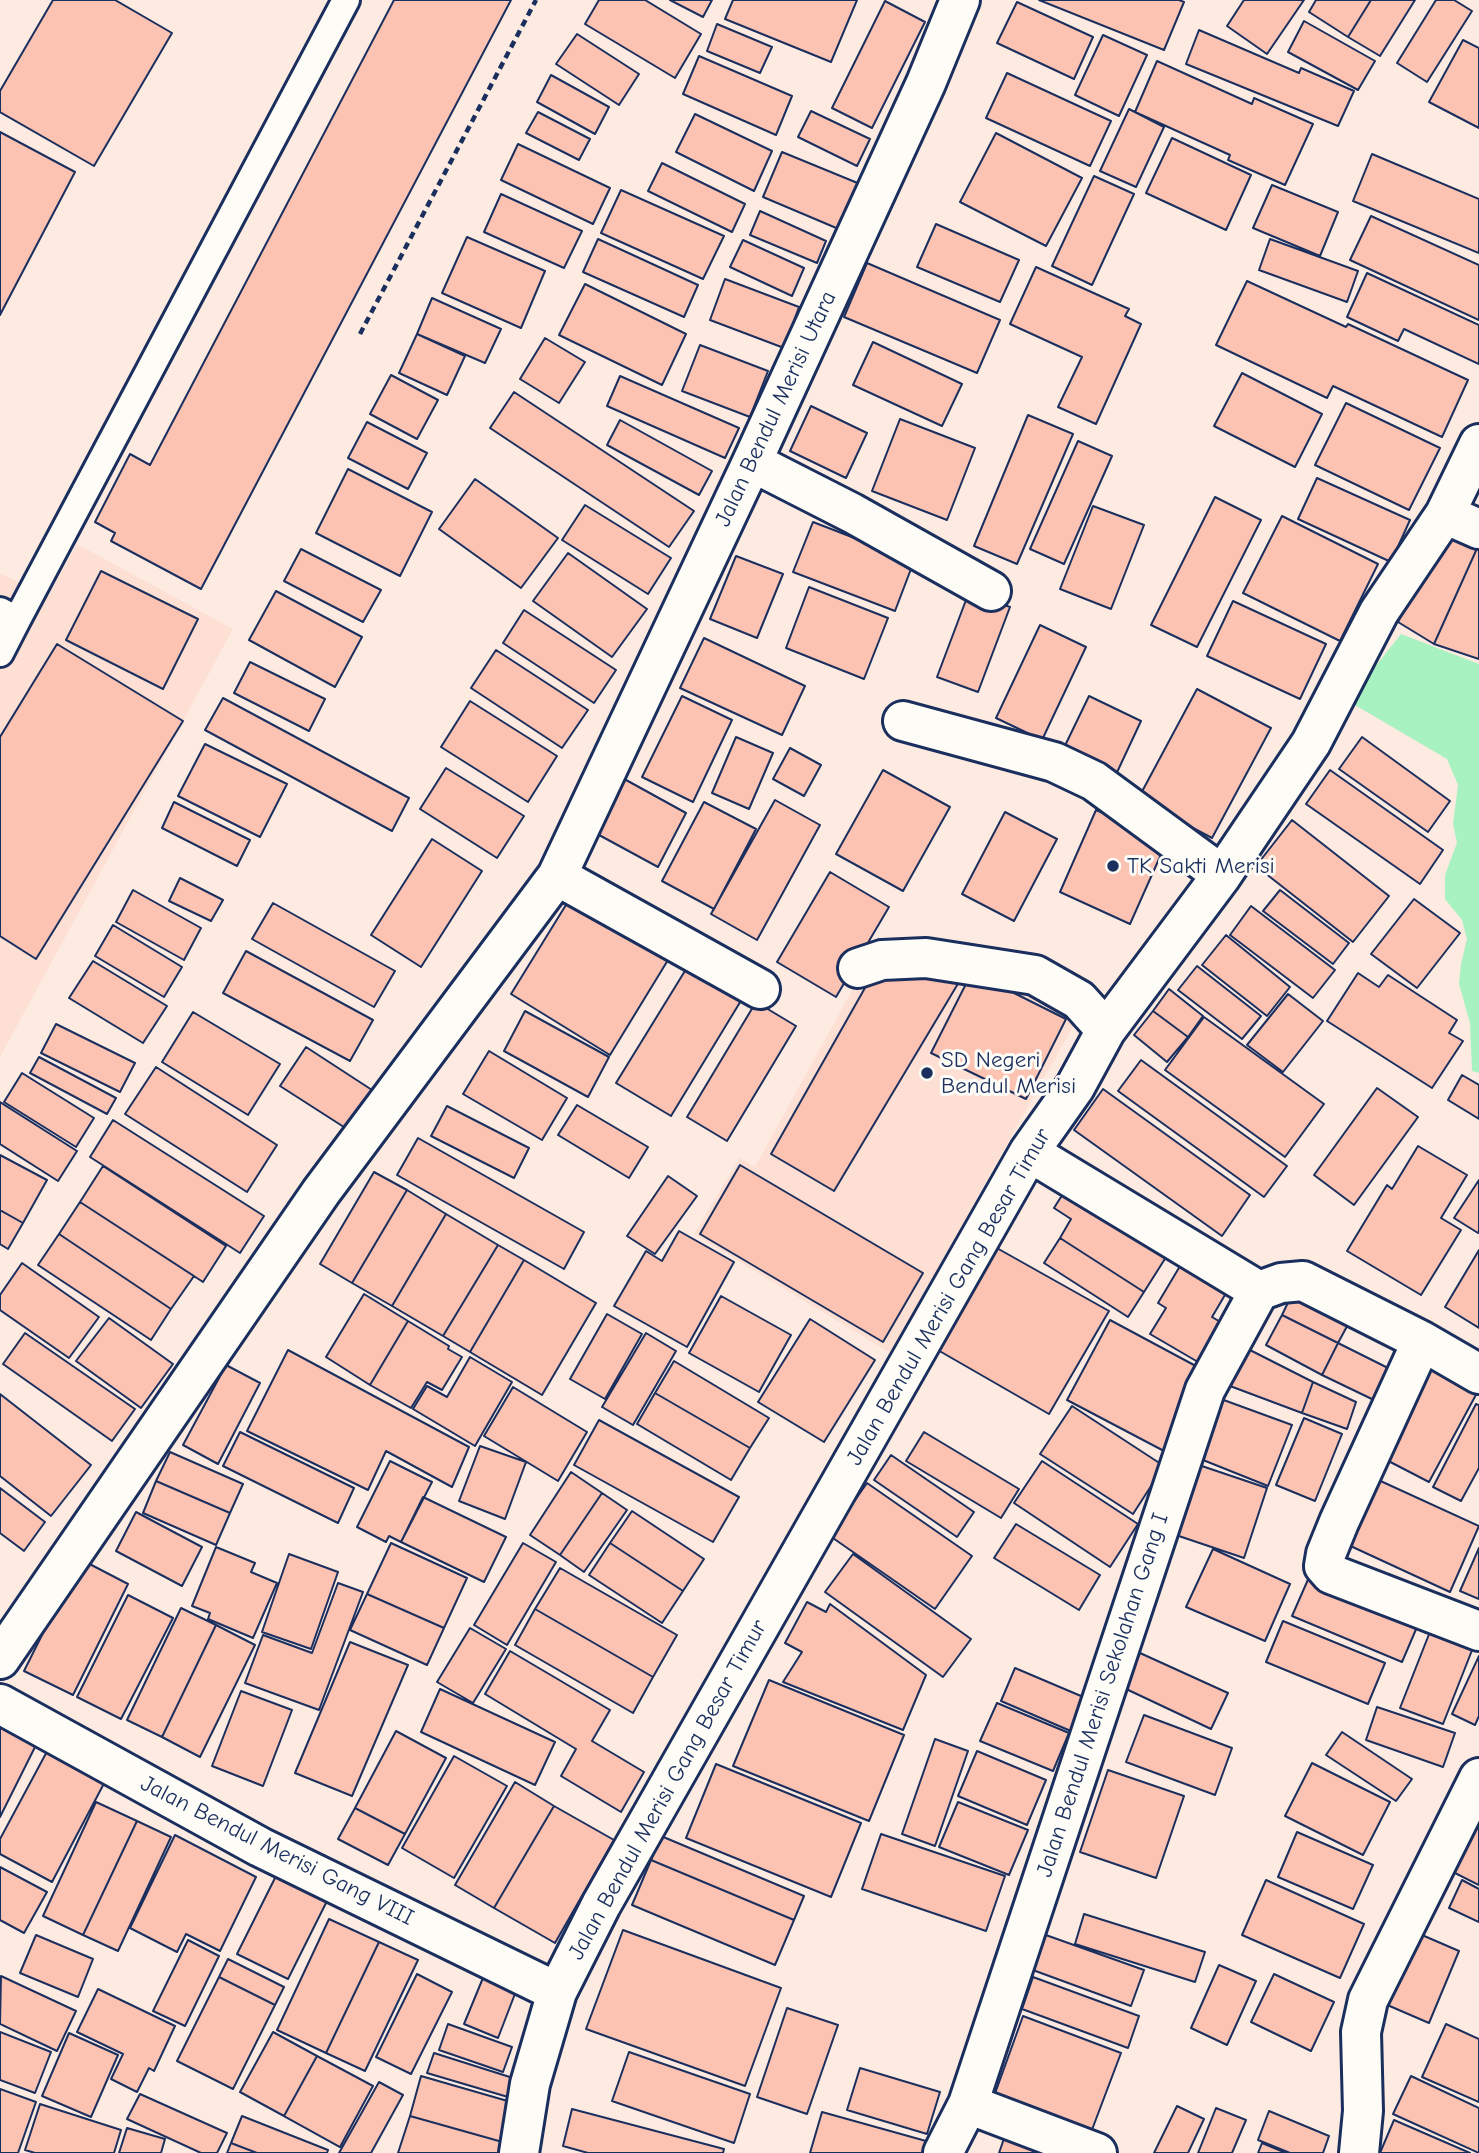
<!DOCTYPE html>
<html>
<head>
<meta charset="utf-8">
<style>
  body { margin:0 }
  canvas { display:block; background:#fdebe2 }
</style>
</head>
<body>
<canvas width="1479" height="2153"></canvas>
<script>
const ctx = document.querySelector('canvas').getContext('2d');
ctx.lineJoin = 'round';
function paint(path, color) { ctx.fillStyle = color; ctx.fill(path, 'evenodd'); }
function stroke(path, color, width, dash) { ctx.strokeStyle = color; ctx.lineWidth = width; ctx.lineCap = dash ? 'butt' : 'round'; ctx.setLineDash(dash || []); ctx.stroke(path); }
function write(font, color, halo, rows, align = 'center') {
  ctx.font = font + ' "Comic Neue",sans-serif'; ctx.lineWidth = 6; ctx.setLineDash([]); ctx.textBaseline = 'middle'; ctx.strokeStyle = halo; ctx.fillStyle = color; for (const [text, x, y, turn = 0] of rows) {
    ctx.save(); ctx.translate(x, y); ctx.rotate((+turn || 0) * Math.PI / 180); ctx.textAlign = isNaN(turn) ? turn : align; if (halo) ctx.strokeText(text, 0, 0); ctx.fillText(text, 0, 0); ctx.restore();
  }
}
const built = new Path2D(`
  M77,544L233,629L0,1057V573L48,597Z
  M988,946L1095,987L890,1353L694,1234L740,1158L755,1167L872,954Z`);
const green = new Path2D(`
  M1401,634L1479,664V1073L1472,1071L1470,1023L1459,984L1461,964L1467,939L1462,920L1445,899V875L1457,843L1453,824L1458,785L1447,759L1348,701Z`);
const building = new Path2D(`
  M53,0H115L172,33L94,166L0,112V91Z
  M394,0H511L201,589L111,541L115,533L95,522L130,454L150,465Z
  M599,0H645L701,34L675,78L585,24Z
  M670,0H712L703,17Z
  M733,0H857L831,62L725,19Z
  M1039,0H1179L1184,2L1164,50Z
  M1244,0H1304L1267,54L1227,26Z
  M1316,0H1371L1348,37L1309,12Z
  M1371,0H1415L1380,56L1348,37Z
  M1436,0H1454L1472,11L1427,82L1397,63Z
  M885,1L925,22L872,128L832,108Z
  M1017,2L1093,37L1074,79L997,43Z
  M1304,21L1375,61L1358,90L1288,52Z
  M717,24L772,47L760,73L707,51Z
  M1199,30L1299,73L1301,68L1354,91L1338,126L1186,64Z
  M577,34L639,74L619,105L556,64Z
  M1103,35L1147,55L1119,116L1075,95Z
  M1463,40L1479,48V128L1429,102Z
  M699,56L792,96L776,135L683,94Z
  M1157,61L1252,104L1254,98L1313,124L1285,185L1228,160L1230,155L1135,112Z
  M1007,73L1111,121L1090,166L986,118Z
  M551,75L609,107L595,134L537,102Z
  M1129,109L1164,127L1136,187L1100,171Z
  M811,111L870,139L857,166L798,137Z
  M538,112L590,139L579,160L526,133Z
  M695,114L772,151L754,191L676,152Z
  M0,132L75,172L0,315Z
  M996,133L1082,178L1046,246L960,202Z
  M1172,138L1251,175L1226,230L1146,193Z
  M518,144L610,188L593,224L501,180Z
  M782,152L860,184L841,230L763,197Z
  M1372,154L1479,199V253L1353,201Z
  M662,163L745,204L732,232L648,191Z
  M1094,176L1134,194L1092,285L1052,266Z
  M1272,185L1338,212L1320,256L1253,228Z
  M621,190L724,236L703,279L601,233Z
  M501,194L582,231L564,268L484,232Z
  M760,211L826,241L817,263L750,235Z
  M1371,216L1479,265V320L1350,260Z
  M936,224L1019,260L1000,302L917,267Z
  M467,237L545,271L521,328L442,293Z
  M598,239L698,285L684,317L583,272Z
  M1270,239L1358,271L1347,302L1259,270Z
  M743,240L804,268L792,296L730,267Z
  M867,263L1000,320L977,373L844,317Z
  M1036,267L1129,309L1125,316L1141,324L1096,424L1058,407L1082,357L1010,324Z
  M1367,273L1479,325V364L1404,329L1398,341L1347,317Z
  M725,279L799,307L784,348L710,320Z
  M1247,281L1346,327L1348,324L1468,380L1442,437L1333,386L1327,398L1216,345Z
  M585,284L686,334L662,385L559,335Z
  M432,298L501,329L485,363L417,334Z
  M417,334L465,356L447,395L399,373Z
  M545,338L585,362L559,403L520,379Z
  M873,342L962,384L942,426L853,385Z
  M700,345L768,371L750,417L682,391Z
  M1242,373L1322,414L1295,467L1214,426Z
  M391,375L438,400L417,439L370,414Z
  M620,376L739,428L725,458L607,406Z
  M514,392L694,511L669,547L490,428Z
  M1346,403L1440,448L1409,510L1315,465Z
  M811,406L867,433L846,478L790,451Z
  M1028,415L1073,434L1017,564L974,546Z
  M900,419L975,448L947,520L872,491Z
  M620,420L712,471L699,495L607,445Z
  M367,422L427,453L408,489L348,458Z
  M1078,441L1112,456L1064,564L1030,549Z
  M348,469L432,512L400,576L316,533Z
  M1317,478L1410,520L1391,562L1298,519Z
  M475,479L558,538L521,588L439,529Z
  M1215,497L1261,520L1197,647L1151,625Z
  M585,505L671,558L648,594L562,540Z
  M1093,506L1144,525L1111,609L1060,589Z
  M1282,516L1378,564L1340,641L1243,593Z
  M813,522L914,561L895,611L793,572Z
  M1449,522L1479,544L1434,644L1398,622Z
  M1479,544V659L1434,644Z
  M301,549L381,590L363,622L284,581Z
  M568,553L647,609L612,657L533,601Z
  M736,556L783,574L757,638L710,619Z
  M101,571L198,619L163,689L66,640Z
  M809,587L888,618L864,679L786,648Z
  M276,591L362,637L335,687L249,640Z
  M969,592L1010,607L978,692L937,677Z
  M1233,601L1326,644L1300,699L1207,656Z
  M524,610L616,670L594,703L503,643Z
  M1040,625L1086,647L1042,740L996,718Z
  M704,638L805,686L782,735L680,688Z
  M57,644L183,721L36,959L0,936V737Z
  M496,650L588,710L562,748L471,688Z
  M250,662L325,699L309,731L234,693Z
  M1197,689L1271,728L1212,838L1138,799Z
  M682,696L732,720L693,802L642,777Z
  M1089,696L1141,721L1112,783L1059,758Z
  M223,698L409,798L392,831L205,730Z
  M470,701L557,756L528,802L441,747Z
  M736,737L773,753L749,809L712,793Z
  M1362,737L1450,801L1428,832L1339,769Z
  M205,744L287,784L260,837L178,796Z
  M790,748L821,765L804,796L773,779Z
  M446,768L524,816L497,858L420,809Z
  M883,770L950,807L903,891L836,854Z
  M1330,770L1443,850L1420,884L1306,804Z
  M617,775L686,813L658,867L588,829Z
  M775,800L820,825L757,940L711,914Z
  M174,802L250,840L237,866L162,828Z
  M704,802L756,829L714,909L662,881Z
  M1096,810L1167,841L1130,924L1060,892Z
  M1005,812L1057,839L1014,921L962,894Z
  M1292,820L1389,896L1353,942L1256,866Z
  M432,839L482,871L421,967L371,935Z
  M830,872L889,907L836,997L777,962Z
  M180,878L223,900L211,921L169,901Z
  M133,890L201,928L184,960L116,922Z
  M1280,890L1349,943L1333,964L1263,911Z
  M1414,899L1460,933L1417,988L1371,954Z
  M569,900L668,960L610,1055L511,994Z
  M273,903L395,971L374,1007L252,939Z
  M1251,906L1335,970L1313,998L1230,935Z
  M113,925L182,967L164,997L95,956Z
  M1226,935L1290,987L1267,1016L1202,965Z
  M246,951L373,1020L350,1061L223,993Z
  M93,961L167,1006L143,1043L69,998Z
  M688,966L742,999L671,1116L616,1083Z
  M1197,966L1261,1016L1242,1039L1178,990Z
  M972,972L1066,1019L1026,1099L931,1053Z
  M1358,973L1379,987L1388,975L1457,1020L1449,1033L1463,1041L1432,1088L1327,1021Z
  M962,977L834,1191L771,1154L870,979Z
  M1169,989L1203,1016L1188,1037L1153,1011Z
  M1288,994L1323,1021L1283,1072L1247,1045Z
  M756,1002L796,1026L727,1141L687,1117Z
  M525,1011L609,1057L588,1097L504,1051Z
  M1153,1011L1188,1037L1167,1062L1134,1035Z
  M193,1012L280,1064L248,1115L162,1062Z
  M1204,1017L1324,1104L1285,1157L1165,1070Z
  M56,1024L135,1063L120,1092L41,1053Z
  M306,1047L372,1090L347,1129L280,1086Z
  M489,1051L567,1098L542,1140L463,1094Z
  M39,1057L116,1098L107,1114L30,1073Z
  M1141,1060L1287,1166L1264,1197L1118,1091Z
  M156,1067L277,1145L247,1192L125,1114Z
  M22,1073L94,1118L76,1147L4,1102Z
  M1462,1075L1479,1085V1119L1448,1100Z
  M1377,1088L1418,1117L1354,1205L1314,1175Z
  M1103,1089L1250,1195L1222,1236L1074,1130Z
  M0,1102L77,1151L58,1181L0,1144Z
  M577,1105L648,1147L629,1178L558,1135Z
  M447,1106L529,1148L514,1178L431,1136Z
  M113,1120L264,1216L240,1253L90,1157Z
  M418,1138L584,1232L564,1269L397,1175Z
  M1418,1146L1467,1175L1441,1218L1461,1230L1421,1295L1347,1251L1387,1185L1392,1189Z
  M0,1155L47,1180L23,1223L0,1210Z
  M740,1165L923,1273L883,1342L700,1234Z
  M103,1166L226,1246L203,1282L80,1202Z
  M374,1172L407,1190L352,1283L320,1264Z
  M668,1176L697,1196L655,1254L627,1236Z
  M1479,1180V1231L1478,1233L1454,1218Z
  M1071,1181L1168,1254L1144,1292L1060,1238L1071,1219L1054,1208Z
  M407,1190L446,1214L392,1306L352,1283Z
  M80,1202L194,1276L171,1309L59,1234Z
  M0,1210L23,1223L8,1249L0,1244Z
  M446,1214L498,1245L443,1336L392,1306Z
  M679,1231L734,1262L687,1347L614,1306L646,1251L662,1261Z
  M59,1234L171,1309L151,1340L38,1265Z
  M1060,1238L1144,1292L1128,1317L1044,1263Z
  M498,1245L524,1260L470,1352L443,1336Z
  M995,1247L1109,1311L1049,1414L936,1349Z
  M1479,1250V1328L1445,1307Z
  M1186,1256L1232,1283L1212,1317L1222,1323L1198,1362L1150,1334L1166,1308L1158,1303Z
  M524,1260L596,1303L542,1395L470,1352Z
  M22,1263L99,1317L69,1358L0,1310V1295Z
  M1295,1288L1352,1317L1338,1343L1282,1315Z
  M364,1294L408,1321L370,1385L326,1357Z
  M721,1296L791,1335L759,1392L689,1353Z
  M607,1314L642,1334L605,1399L570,1379Z
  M1282,1315L1338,1343L1322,1375L1266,1345Z
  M109,1318L173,1364L141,1408L76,1361Z
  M810,1319L875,1360L824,1442L758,1402Z
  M1110,1320L1207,1372L1164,1451L1067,1400Z
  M408,1321L449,1346L448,1349L462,1357L442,1390L427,1382L411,1408L370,1385Z
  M25,1333L135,1409L112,1441L3,1364Z
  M646,1333L676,1351L633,1425L602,1407Z
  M1338,1343L1392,1370L1376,1401L1322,1375Z
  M1246,1348L1313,1382L1302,1413L1230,1386Z
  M288,1350L469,1447L452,1487L386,1451L368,1490L247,1431Z
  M470,1357L512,1382L475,1446L413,1409L427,1386L447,1397Z
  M674,1361L769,1418L750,1448L655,1393Z
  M1420,1361L1478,1391L1429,1482L1371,1452Z
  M226,1365L260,1383L218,1464L183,1445Z
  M1313,1382L1356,1402L1347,1429L1302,1413Z
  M513,1387L587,1432L558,1481L484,1436Z
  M655,1393L750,1448L731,1480L637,1424Z
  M0,1394L91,1465L51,1516L0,1476Z
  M1210,1395L1292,1425L1268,1486L1188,1454Z
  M1476,1404L1479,1405V1468L1461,1501L1433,1487Z
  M1072,1406L1164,1466L1133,1514L1040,1454Z
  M1304,1418L1342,1434L1315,1501L1276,1485Z
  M599,1420L739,1497L713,1542L574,1465Z
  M240,1432L354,1488L338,1523L223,1466Z
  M924,1432L1019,1489L1001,1518L906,1461Z
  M480,1446L526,1462L505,1519L459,1501Z
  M170,1452L243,1484L230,1513L156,1481Z
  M891,1455L974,1512L957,1537L874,1480Z
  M390,1461L432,1482L401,1542L389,1536L386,1542L357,1527Z
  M1042,1461L1138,1524L1110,1567L1014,1503Z
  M1187,1461L1267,1488L1244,1558L1164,1531Z
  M571,1472L602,1493L560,1555L530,1535Z
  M1374,1478L1479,1526L1450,1592L1344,1543Z
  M156,1481L230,1513L216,1545L143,1513Z
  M867,1483L972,1556L935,1609L830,1536Z
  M0,1488L45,1522L24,1551L0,1533Z
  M602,1493L627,1510L584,1572L560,1555Z
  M423,1497L506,1537L484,1582L401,1542Z
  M632,1511L704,1559L683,1591L610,1543Z
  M136,1512L202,1547L182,1586L116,1551Z
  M1016,1524L1100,1575L1079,1610L994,1558Z
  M391,1543L467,1578L444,1628L367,1594Z
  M523,1543L556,1562L507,1645L474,1625Z
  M610,1543L683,1591L662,1623L589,1575Z
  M216,1547L255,1563L251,1572L277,1583L253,1638L208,1619L210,1613L192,1606Z
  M1479,1548V1599L1460,1591Z
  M1213,1549L1290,1584L1265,1641L1186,1607Z
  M289,1554L338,1572L311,1649L262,1632Z
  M853,1554L971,1639L943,1677L825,1592Z
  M80,1559L128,1584L73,1695L24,1671Z
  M560,1568L677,1635L653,1677L535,1609Z
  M1310,1575L1420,1620L1402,1662L1292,1616Z
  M338,1583L363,1592L319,1710L245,1683L263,1635L312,1653Z
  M367,1594L444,1628L427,1665L350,1630Z
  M128,1595L173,1618L121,1719L77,1697Z
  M807,1602L826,1612L830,1604L926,1675L903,1730L783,1682L802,1652L785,1643Z
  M181,1608L216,1625L162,1737L127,1720Z
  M535,1609L653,1677L633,1713L515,1645Z
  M1435,1619L1478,1635L1443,1724L1400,1708Z
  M1283,1621L1385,1663L1368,1704L1266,1662Z
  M216,1625L255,1645L200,1757L162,1737Z
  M470,1628L506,1649L473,1703L437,1682Z
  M350,1642L408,1665L352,1796L295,1773Z
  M510,1651L610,1710L592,1741L644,1772L621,1812L561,1776L576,1749L485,1694Z
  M1140,1653L1228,1693L1211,1729L1124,1688Z
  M1479,1656V1716L1475,1725L1452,1714Z
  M1015,1668L1088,1699L1073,1732L1001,1701Z
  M769,1680L904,1735L869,1821L733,1766Z
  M440,1689L555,1742L535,1785L421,1732Z
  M241,1691L292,1710L263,1786L212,1766Z
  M997,1703L1069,1733L1053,1771L980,1741Z
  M1377,1707L1455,1733L1443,1767L1366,1740Z
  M1144,1715L1232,1748L1215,1795L1126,1762Z
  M0,1727L36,1745L0,1817Z
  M396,1731L446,1758L405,1834L355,1808Z
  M1342,1732L1412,1779L1396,1801L1326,1755Z
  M935,1739L968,1751L935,1846L902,1834Z
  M51,1744L109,1774L52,1882L0,1854V1839Z
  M977,1751L1046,1780L1027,1825L958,1796Z
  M454,1756L507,1786L454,1878L402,1848Z
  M1312,1763L1390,1802L1363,1855L1285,1816Z
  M716,1764L861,1823L831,1897L686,1838Z
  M1108,1770L1184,1796L1156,1878L1080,1852Z
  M515,1782L554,1806L494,1908L455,1885Z
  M96,1802L137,1821L83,1935L43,1916Z
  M958,1802L1028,1830L1009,1875L939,1847Z
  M554,1806L614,1840L555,1943L494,1908Z
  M355,1808L405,1834L388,1865L338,1839Z
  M1479,1809V1885L1449,1870Z
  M137,1821L171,1837L118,1951L83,1935Z
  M1297,1832L1373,1865L1353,1909L1278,1877Z
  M881,1834L1005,1876L986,1931L862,1889Z
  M175,1835L256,1877L220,1951L186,1934L177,1952L130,1928Z
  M661,1836L804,1896L794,1920L651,1860Z
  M651,1860L794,1920L775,1965L632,1905Z
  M0,1867L47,1892L24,1933L0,1920Z
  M280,1868L331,1893L288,1979L237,1954Z
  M1266,1880L1364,1924L1340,1978L1242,1935Z
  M1462,1880L1479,1889V1922L1449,1908Z
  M1084,1914L1205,1952L1195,1982L1075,1944Z
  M329,1919L379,1942L326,2053L277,2030Z
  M623,1930L781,1988L745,2086L586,2029Z
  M1415,1932L1459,1951L1429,2023L1385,2004Z
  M1043,1934L1144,1970L1131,2006L1030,1969Z
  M36,1935L93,1959L78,1997L20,1973Z
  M188,1940L219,1956L185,2026L153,2011Z
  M379,1942L418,1960L365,2071L326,2053Z
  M228,1959L284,1987L275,2005L219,1977Z
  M1219,1965L1256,1981L1227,2045L1191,2028Z
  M485,1973L518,1986L498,2038L464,2024Z
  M417,1974L452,1992L411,2074L376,2057Z
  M1274,1974L1334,2002L1311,2051L1251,2022Z
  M1,1976L76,2011L57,2051L0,2024Z
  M219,1977L275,2005L233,2089L177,2061Z
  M1033,1977L1139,2016L1128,2048L1022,2009Z
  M98,1989L175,2026L154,2071L149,2068L137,2092L111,2079L123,2054L77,2032Z
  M787,2008L838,2025L807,2114L757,2097Z
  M1023,2016L1121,2053L1090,2135L993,2099Z
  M448,2024L512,2047L503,2072L439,2050Z
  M1446,2024L1479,2039V2102L1422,2077Z
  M0,2032L51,2052L35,2093L0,2080Z
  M273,2032L317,2056L284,2116L240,2092Z
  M69,2033L118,2055L91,2117L42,2096Z
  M629,2052L750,2094L734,2143L612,2101Z
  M434,2053L513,2078L508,2097L427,2073Z
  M317,2056L373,2086L340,2147L284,2116Z
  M860,2068L940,2092L927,2134L847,2110Z
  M421,2076L518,2104L506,2143L410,2116Z
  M1411,2076L1479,2108V2153L1393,2114Z
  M379,2082L403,2095L371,2153H339Z
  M0,2089L36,2102L18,2153H0Z
  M140,2094L227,2133L217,2153H201L127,2119Z
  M40,2104L121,2130L114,2153H35L25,2150Z
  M1177,2106L1204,2119L1188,2153H1154Z
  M1216,2108L1246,2120L1232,2153H1198Z
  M572,2109L724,2149L723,2153H588L563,2146Z
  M1269,2111L1329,2136L1323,2153H1290L1258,2140Z
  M822,2112L926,2141L923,2153H810Z
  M242,2116L328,2150L327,2153H257L231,2143Z
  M410,2116L506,2143L503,2153H398Z
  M1394,2120L1470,2153H1380Z
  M1008,2127L1079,2153H999Z
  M127,2128L165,2139L161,2153H119Z
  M231,2143L257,2153H227Z
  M1262,2143L1286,2153H1258Z`);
const path = new Path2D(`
  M360,334L536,0`);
const service = new Path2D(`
  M0,611L17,620L346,0
  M0,653L17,620`);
const minor = new Path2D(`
  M752,462L852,513L991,591
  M1445,514L1479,529
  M903,721L1054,762L1094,781L1222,875
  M557,876L760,989
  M858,968L882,960L926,958L1035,975L1079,1000L1106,1030
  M1029,1152L1259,1291
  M1422,1341L1339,1522L1326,1554L1324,1566L1331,1574L1479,1631
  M0,1659L321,1192L557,876L752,462L926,83L960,0
  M0,1704L260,1847L557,1992
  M968,2104L1097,2153
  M519,2153L530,2084L557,1992L601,1905L1029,1152L1075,1087L1106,1030L1222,875L1311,743L1379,612L1445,514L1479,444
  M943,2153L968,2104L1205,1390L1259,1291L1281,1283L1303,1281L1422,1341L1479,1374
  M1359,2153L1363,2111L1361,2032L1368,2000L1479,1778`);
const markers = [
  [1113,866,7,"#1b2f5e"],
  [927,1073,7,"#1b2f5e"]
];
const streetNames = [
  ["Jalan Bendul Merisi Utara",776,409,-65],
  ["Jalan Bendul Merisi Gang Besar Timur",949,1297,-60],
  ["Jalan Bendul Merisi Sekolahan Gang I",1103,1695,-72],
  ["Jalan Bendul Merisi Gang Besar Timur",668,1790,-61],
  ["Jalan Bendul Merisi Gang VIII",277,1851,27]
];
const poiNames = [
  ["TK Sakti Merisi",1127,866],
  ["SD Negeri",941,1060],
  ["Bendul Merisi",941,1086]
];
paint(built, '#fddfd4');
paint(green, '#a8f1c0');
paint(building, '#fcc3b2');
stroke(building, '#1b2f5e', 2);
stroke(service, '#1b2f5e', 32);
stroke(minor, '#1b2f5e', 44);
stroke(path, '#1b2f5e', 4.5, [7, 5]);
stroke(service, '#fdfcf7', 26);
stroke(minor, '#fdfcf7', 38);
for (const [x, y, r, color] of markers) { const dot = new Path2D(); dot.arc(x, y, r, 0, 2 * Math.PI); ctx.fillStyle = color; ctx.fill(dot); stroke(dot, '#fdfcf7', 2.5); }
write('23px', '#1b2f5e', '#fdfcf7', streetNames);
write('23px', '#1b2f5e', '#fdfcf7', poiNames, 'left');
</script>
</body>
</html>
